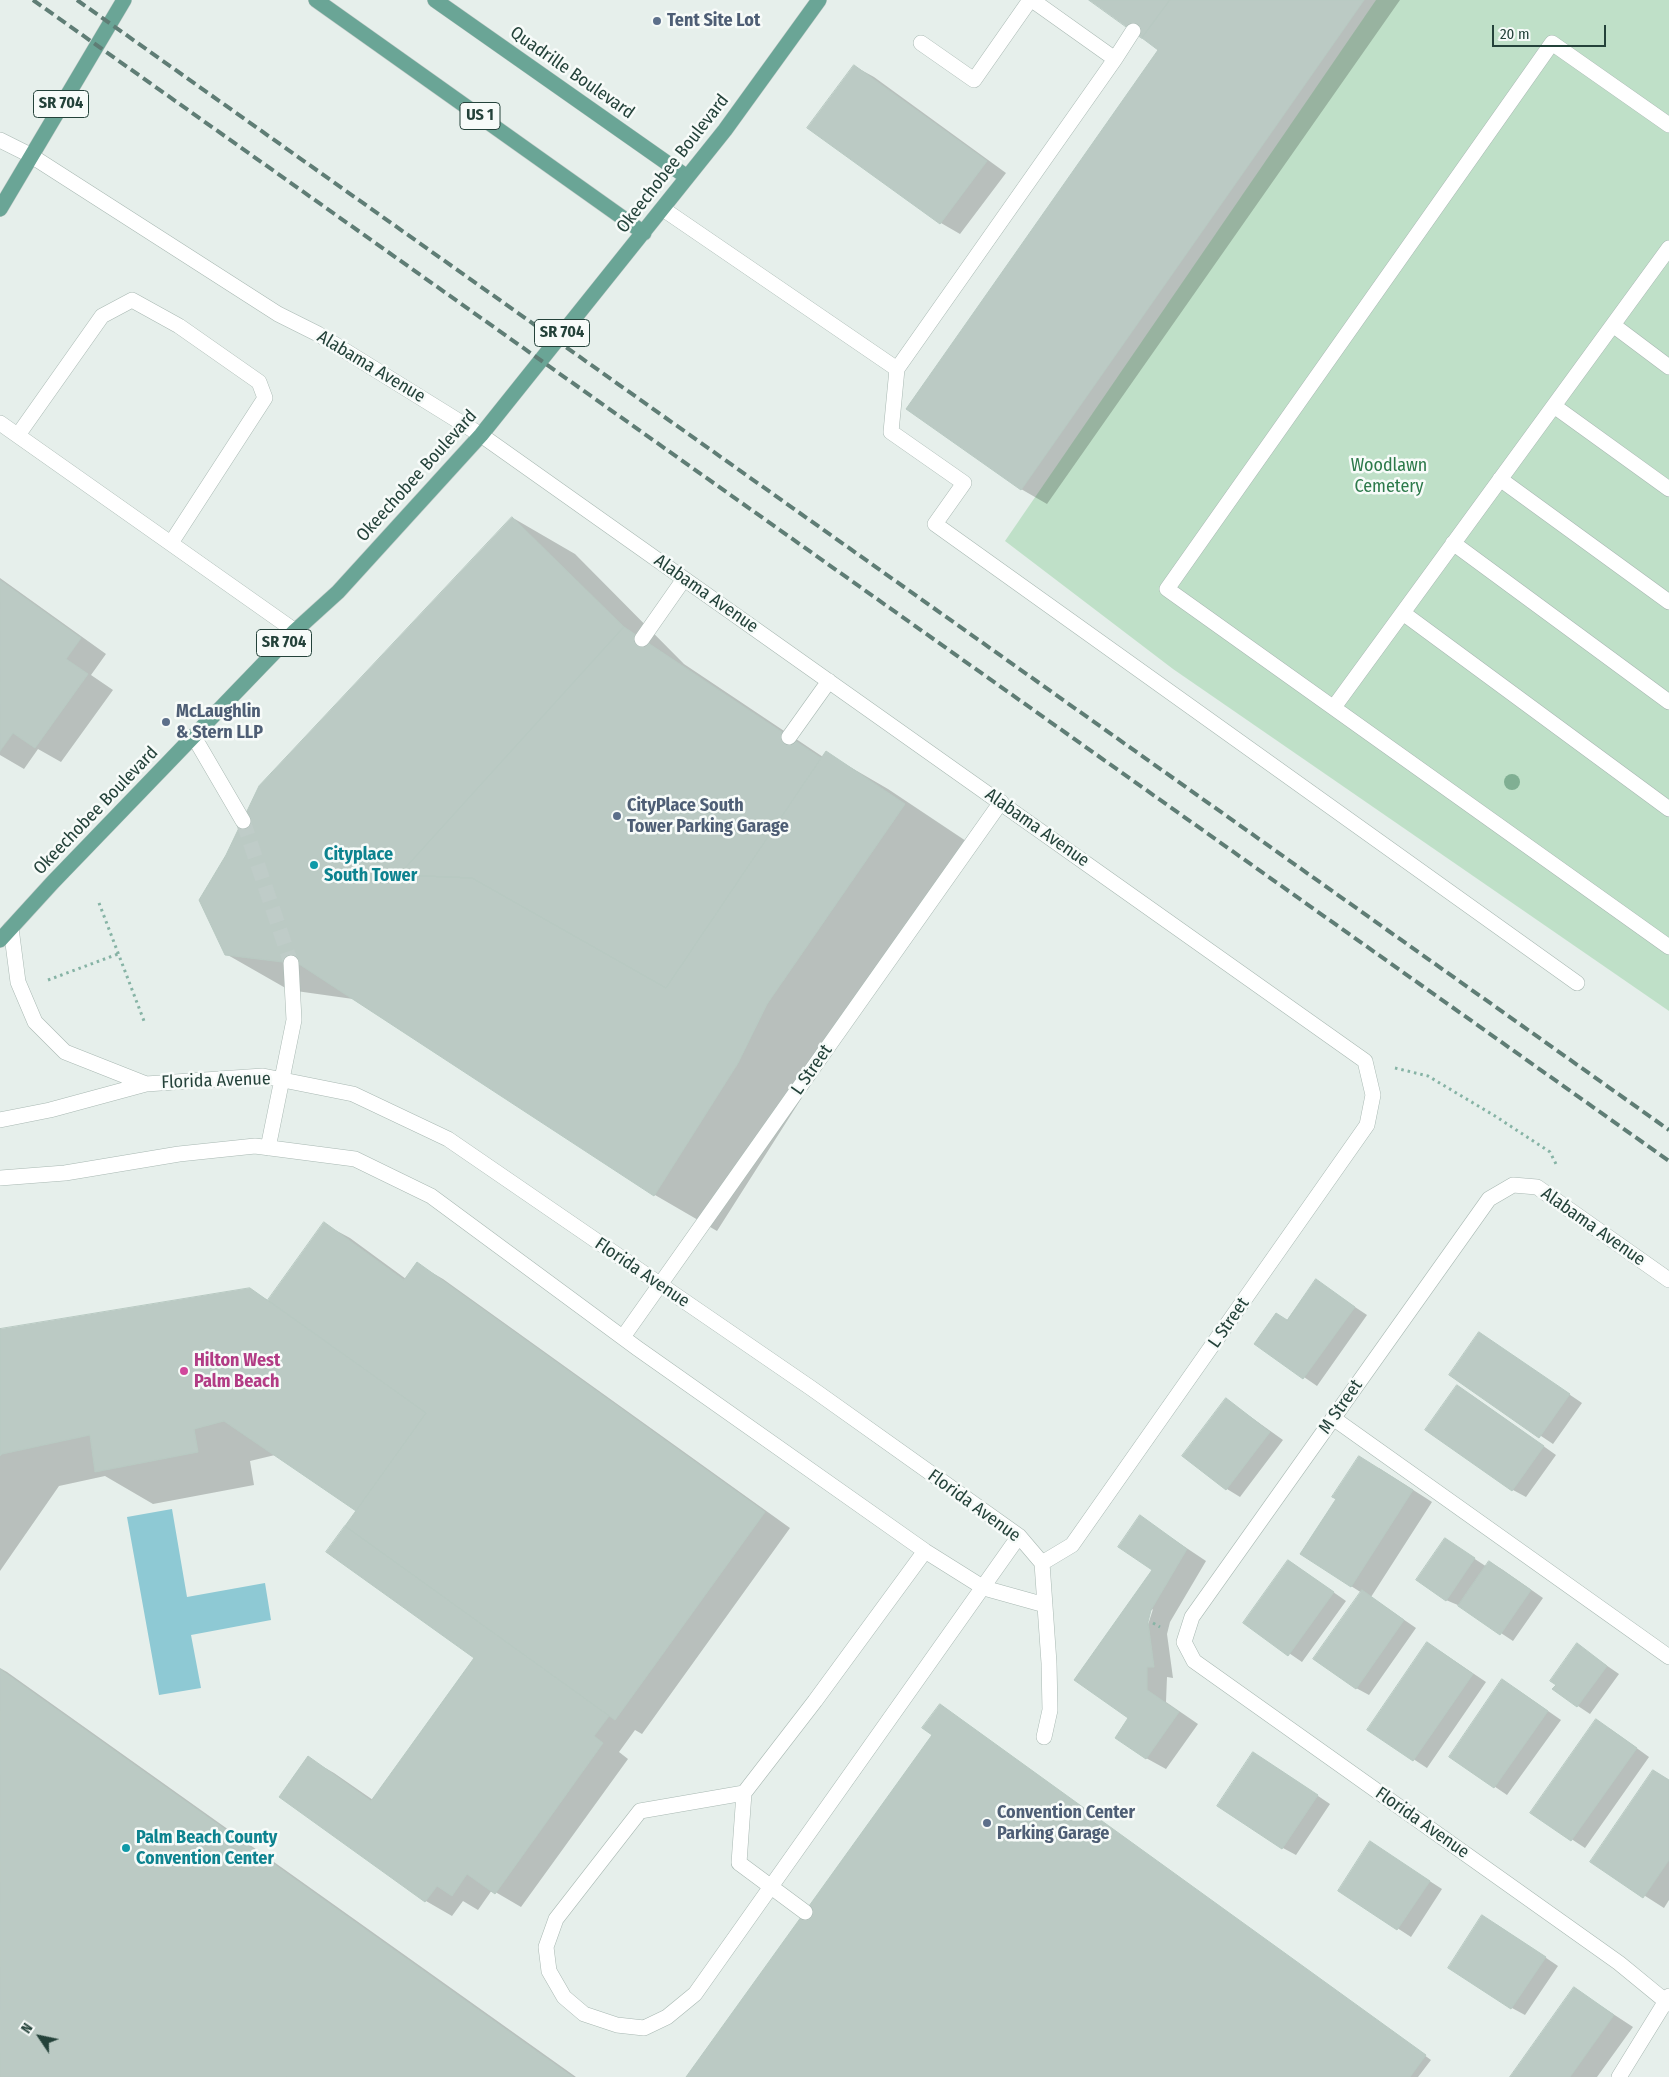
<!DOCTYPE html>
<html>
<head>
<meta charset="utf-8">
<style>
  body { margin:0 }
  #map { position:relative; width:1669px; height:2077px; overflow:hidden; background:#e6efeb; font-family:"Fira Sans Condensed",sans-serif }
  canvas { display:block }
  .north { position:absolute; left:15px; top:2012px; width:50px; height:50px; -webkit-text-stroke:4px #f7fbf9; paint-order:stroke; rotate:304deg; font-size:14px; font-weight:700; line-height:20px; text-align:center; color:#24423a }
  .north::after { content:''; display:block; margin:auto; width:18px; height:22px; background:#24423a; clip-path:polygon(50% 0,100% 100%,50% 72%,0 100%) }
  .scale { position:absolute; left:1492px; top:25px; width:114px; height:22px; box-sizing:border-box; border:2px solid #24423a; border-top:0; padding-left:6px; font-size:15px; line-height:18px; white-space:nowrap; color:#24423a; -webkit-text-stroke:4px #f7fbf9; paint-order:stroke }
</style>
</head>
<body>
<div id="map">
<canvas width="1669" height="2077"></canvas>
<div class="north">N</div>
<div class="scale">20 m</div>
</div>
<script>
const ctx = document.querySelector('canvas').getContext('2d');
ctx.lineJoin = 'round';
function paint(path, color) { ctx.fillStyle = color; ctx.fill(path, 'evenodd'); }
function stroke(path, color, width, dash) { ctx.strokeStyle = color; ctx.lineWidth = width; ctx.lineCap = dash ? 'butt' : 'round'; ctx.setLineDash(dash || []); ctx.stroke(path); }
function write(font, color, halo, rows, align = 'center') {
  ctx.font = font + ' "Fira Sans Condensed",sans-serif'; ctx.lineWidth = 5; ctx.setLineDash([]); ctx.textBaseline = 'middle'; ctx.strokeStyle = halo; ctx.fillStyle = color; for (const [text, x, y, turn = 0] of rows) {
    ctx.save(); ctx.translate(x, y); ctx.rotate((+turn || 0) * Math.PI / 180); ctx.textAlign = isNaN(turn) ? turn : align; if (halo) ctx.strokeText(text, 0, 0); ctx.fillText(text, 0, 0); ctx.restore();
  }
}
const green = new Path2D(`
  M1376,0H1669V1011L1173,669L1005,541Z`);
const water = new Path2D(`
  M172,1509L187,1597L265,1583L271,1620L191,1635L201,1688L159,1695L127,1517Z`);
const shadow = new Path2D(`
  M1090,0H1400L1047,504L1021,489L1160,50Z
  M854,66L874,77L1006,173L960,234L941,223L809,127Z
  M513,518L575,554L684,664L823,757L826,753L888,789L966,841L829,1040L801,1099L717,1231L655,1195L353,999L289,990L226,954Z
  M0,578L106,654L91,675L113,690L61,762L38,749L24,769L0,755Z
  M324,1224L350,1238L406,1279L417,1264L443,1279L790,1528L642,1734L635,1730L619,1752L628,1759L521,1907L492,1890L478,1910L463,1901L452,1916L426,1901L281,1797L308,1758L334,1773L373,1800L475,1657L328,1552L358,1511L275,1455L250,1461L254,1485L153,1504L105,1476L59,1486L0,1571V1330L250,1289L269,1301Z
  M1316,1281L1367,1315L1317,1386L1256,1344L1288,1321Z
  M1479,1333L1582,1403L1553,1444L1450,1375Z
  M1470,1394L1556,1455L1526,1497L1513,1490Z
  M1227,1400L1283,1440L1240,1497L1227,1489Z
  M1379,1468L1432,1502L1371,1597L1416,1628L1369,1695L1356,1688L1362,1593L1351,1586L1337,1499Z
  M1140,1517L1206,1561L1170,1622L1167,1634L1173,1678L1167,1677L1166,1702L1198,1724L1166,1769L1146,1758L1130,1717L1153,1570ZM1153,1609L1147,1628L1149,1612Z
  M1446,1540L1487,1567L1490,1562L1503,1570L1543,1598L1513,1641L1460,1606L1446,1600Z
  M1289,1561L1346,1601L1302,1662L1245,1623Z
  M1577,1645L1619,1674L1590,1714L1578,1706Z
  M1440,1651L1486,1682L1427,1768L1369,1730Z
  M0,1668L7,1672L576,2077H0Z
  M1515,1688L1561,1720L1507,1795L1450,1756Z
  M946,1709L1431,2060L1418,2077H687L934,1735Z
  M1609,1728L1649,1757L1585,1848L1532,1813Z
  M1266,1761L1330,1804L1296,1855L1283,1848Z
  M1669,1780V1900L1664,1908L1592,1862Z
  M1383,1851L1442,1889L1411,1937L1339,1890Z
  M1496,1924L1558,1966L1525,2015L1512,2008Z
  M1575,1989L1633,2027L1597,2077H1512Z`);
const building = new Path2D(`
  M1089,0H1170L1142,38Z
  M1170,0H1364L1021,490L906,409L1158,50L1142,38Z
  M854,65L987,161L940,224L807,128Z
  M512,517L624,627L399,875L472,878L666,988L826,751L905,804L767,1004L738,1063L654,1196L299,964L225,955L199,900L226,855L259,786Z
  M0,580L81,638L66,659L88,674L35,748L13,733L0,751Z
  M624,627L821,758L666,988L472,878L399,875Z
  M324,1222L404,1280L417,1262L765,1512L615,1720L345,1526L426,1413L268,1300Z
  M1316,1279L1355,1307L1303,1379L1254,1344L1276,1313L1287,1320Z
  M250,1288L426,1413L356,1511L224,1421L194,1429L198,1452L95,1472L90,1435L2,1454L0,1456V1329Z
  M1479,1332L1570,1394L1539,1438L1449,1375Z
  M1457,1385L1544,1446L1512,1491L1425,1430Z
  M1226,1398L1270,1432L1226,1490L1182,1456Z
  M1359,1456L1413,1490L1351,1587L1300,1554L1336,1499L1332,1497Z
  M1140,1515L1187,1549L1151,1610L1148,1622L1154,1667H1147V1690L1179,1712L1146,1759L1115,1738L1128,1718L1074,1680L1152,1570L1118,1547Z
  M345,1526L609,1716L594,1736L603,1743L495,1894L467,1874L452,1896L437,1886L425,1902L279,1797L308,1756L371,1801L474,1658L326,1552Z
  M1445,1538L1475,1558L1446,1601L1416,1580Z
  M1288,1560L1334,1592L1288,1656L1243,1623Z
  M1489,1561L1531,1590L1500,1635L1458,1606Z
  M1362,1590L1404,1620L1356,1689L1313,1659Z
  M1427,1642L1473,1674L1413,1761L1367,1730Z
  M1577,1643L1607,1666L1577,1707L1552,1689L1556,1685L1550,1681Z
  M0,1669L504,2028L573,2077H0Z
  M1502,1679L1548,1711L1494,1788L1449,1757Z
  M940,1704L1426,2055L1410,2077H686L932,1735L922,1728Z
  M1596,1719L1637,1748L1571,1841L1530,1813Z
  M1253,1752L1318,1795L1282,1849L1217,1806Z
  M1653,1770L1669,1780V1860L1643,1898L1590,1862Z
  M1370,1841L1430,1881L1397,1930L1338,1891Z
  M1482,1915L1546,1957L1511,2009L1448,1968Z
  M1574,1987L1614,2015L1570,2077H1510Z`);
const minorTunnel = new Path2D(`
  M243,821L291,963`);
const path = new Path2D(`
  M99,903L144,1021
  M48,980L118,954
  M1395,1068L1428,1076L1495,1116L1550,1152L1557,1166
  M1153,1623L1160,1627`);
const minor = new Path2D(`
  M921,43L974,80L1030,0
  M1115,59L1133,31
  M1669,125L1552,43L1167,589L1669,947
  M0,140L30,155L278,314L318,334L481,435L1365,1061L1373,1095L1367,1125L1072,1545L1042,1563
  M663,209L897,369L1115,59L1032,0
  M1613,325L1669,367
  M897,369L891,432L964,483L935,524L1577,983
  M1554,406L1669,489
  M0,423L295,631
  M18,435L102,316L132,300L179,326L259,382L265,398L171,543
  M1500,479L1669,602
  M1453,543L1669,702
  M1403,613L1669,809
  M642,639L684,579
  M1334,707L1669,248
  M194,737L243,821
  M789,737L829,681
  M11,928L18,982L35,1022L65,1052L146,1084
  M0,1120L50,1110L146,1084L263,1076L353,1094L448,1139L811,1388L1019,1536L1042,1563L1049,1663L1050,1710L1044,1737
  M268,1148L294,1020L291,963
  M0,1178L65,1173L179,1154L255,1146L355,1159L431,1196L637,1348L925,1551L984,1588L1045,1605
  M1669,1280L1537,1187L1513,1185L1489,1199L1192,1617L1184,1642L1194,1661L1619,1963L1669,2004
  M623,1337L1001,802
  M1333,1418L1669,1657
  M925,1551L815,1701L744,1793L640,1811L556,1919L546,1947L549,1971L564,1997L584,2014L617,2025L644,2028L667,2017L695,1994L1019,1536
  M744,1793L739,1863L805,1912
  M1619,2077L1669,1996`);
const major = new Path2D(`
  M316,0L644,233
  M435,0L687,177
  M0,209L124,0
  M0,940L53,882L295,631L338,592L481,435L725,130L819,0`);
const rail = new Path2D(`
  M33,0L1669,1161
  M77,0L1669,1130`);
const trees = [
  [1512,782]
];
const markers = [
  [657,21,5,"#5c6f8a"],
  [166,722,5,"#5c6f8a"],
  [617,816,5,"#5c6f8a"],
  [314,865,5,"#0f9aa8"],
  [184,1371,5,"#d1479c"],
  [987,1823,5,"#5c6f8a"],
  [126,1848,5,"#0f9aa8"]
];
const shields = [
  [61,104,55],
  [480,116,40],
  [562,333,55],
  [284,643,55]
];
const shieldNames = [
  ["SR 704",61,104],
  ["US 1",480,116],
  ["SR 704",562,333],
  ["SR 704",284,643]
];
const serviceNames = [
  ["Tent Site Lot",667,21],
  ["McLaughlin",176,712],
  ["& Stern LLP",176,733],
  ["CityPlace South",627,806],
  ["Tower Parking Garage",627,827],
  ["Convention Center",997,1813],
  ["Parking Garage",997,1834]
];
const streetNames = [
  ["Quadrille Boulevard",572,73,35],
  ["Okeechobee Boulevard",673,164,-52],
  ["Alabama Avenue",371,367,31],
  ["Okeechobee Boulevard",417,476,-48],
  ["Alabama Avenue",706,594,35],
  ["Okeechobee Boulevard",96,811,-46],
  ["Alabama Avenue",1037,828,35],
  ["L Street",812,1070,-55],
  ["Florida Avenue",216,1081,-2],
  ["Alabama Avenue",1593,1227,35],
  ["Florida Avenue",642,1273,34],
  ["L Street",1229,1323,-55],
  ["M Street",1341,1407,-55],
  ["Florida Avenue",974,1506,36],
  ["Florida Avenue",1422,1823,35]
];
const parkNames = [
  ["Woodlawn",1389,466],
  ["Cemetery",1389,487]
];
const cultureNames = [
  ["Cityplace",324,855],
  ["South Tower",324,876],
  ["Palm Beach County",136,1838],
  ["Convention Center",136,1859]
];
const hotelNames = [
  ["Hilton West",194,1361],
  ["Palm Beach",194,1382]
];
paint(green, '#bfe0c8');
paint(water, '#8ec9d4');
paint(shadow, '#0003');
paint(building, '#bbcac4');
stroke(building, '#b8c9c2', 1);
stroke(minorTunnel, '#bfccc8', 15, [15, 8]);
stroke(minor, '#a8b8b2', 16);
stroke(major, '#c2cac8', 16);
stroke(path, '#86b3a5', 3, [2.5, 4]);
stroke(minor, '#fff', 15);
stroke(major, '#6aa596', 15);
stroke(rail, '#5f7d75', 4, [10, 5]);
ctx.fillStyle = '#80af93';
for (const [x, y] of trees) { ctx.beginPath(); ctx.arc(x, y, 8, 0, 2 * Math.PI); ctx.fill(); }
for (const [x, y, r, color] of markers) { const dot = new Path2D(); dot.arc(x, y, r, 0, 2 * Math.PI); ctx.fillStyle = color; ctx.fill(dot); stroke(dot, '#f7fbf9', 2); }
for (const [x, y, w] of shields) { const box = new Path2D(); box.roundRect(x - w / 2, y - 13.5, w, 27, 4); ctx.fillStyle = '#f7fbf9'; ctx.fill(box); stroke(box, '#24423a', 1); }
write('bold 16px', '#24423a', null, shieldNames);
write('bold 18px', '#4e5e75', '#f7fbf9', serviceNames, 'left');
write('18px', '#24423a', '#f7fbf9', streetNames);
write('18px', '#2d7a4b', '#f7fbf9', parkNames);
write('bold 18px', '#0d838f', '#f7fbf9', cultureNames, 'left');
write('bold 18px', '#b23c85', '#f7fbf9', hotelNames, 'left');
</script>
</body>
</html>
